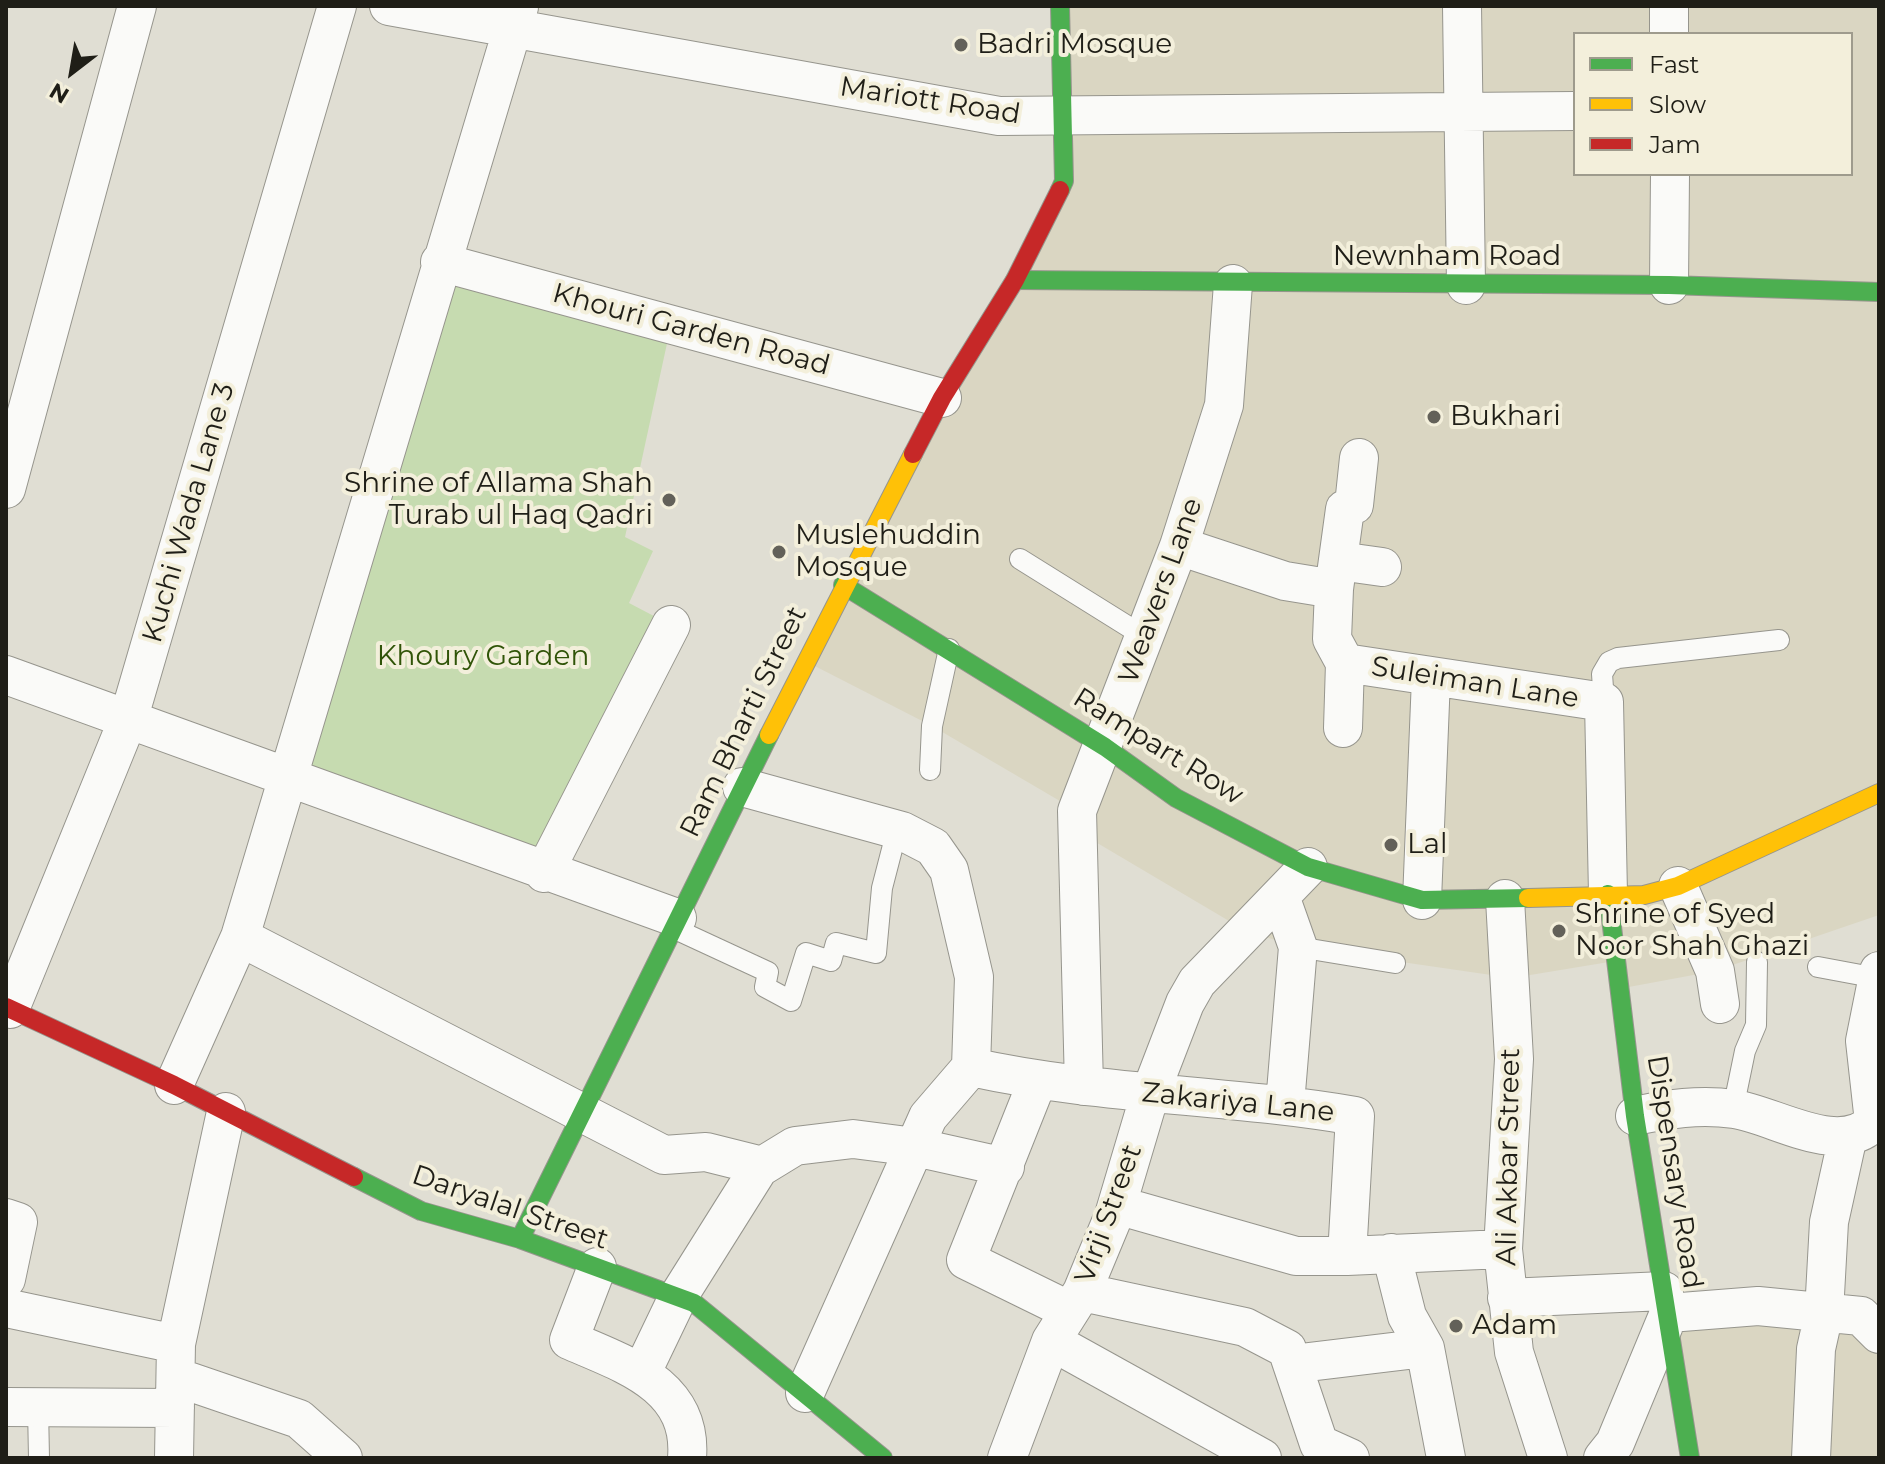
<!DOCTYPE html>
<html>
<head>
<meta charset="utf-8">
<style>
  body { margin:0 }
  #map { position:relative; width:1885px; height:1464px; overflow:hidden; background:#e0ded3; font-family:Montserrat,sans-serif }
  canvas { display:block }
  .frame { position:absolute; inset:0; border:8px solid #1f1e17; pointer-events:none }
  .legend { position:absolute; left:1573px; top:32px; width:280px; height:144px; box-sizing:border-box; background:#f3efdb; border:2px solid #9e9b8d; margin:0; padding:10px 14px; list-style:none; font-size:24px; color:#1f1e17 }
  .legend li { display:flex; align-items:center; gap:16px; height:40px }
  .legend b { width:40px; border:2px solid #9e9b8d }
  .north { position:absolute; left:32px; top:32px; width:80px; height:80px; -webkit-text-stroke:6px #f3efdb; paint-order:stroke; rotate:211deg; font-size:22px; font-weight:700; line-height:32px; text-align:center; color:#1f1e17 }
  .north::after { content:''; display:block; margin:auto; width:28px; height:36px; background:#1f1e17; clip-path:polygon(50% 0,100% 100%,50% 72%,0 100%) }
</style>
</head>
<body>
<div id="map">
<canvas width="1885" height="1464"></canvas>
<div class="frame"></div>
<ul class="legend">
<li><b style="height:10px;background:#4caf50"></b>Fast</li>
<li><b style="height:10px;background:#ffc107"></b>Slow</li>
<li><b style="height:10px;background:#c62828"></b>Jam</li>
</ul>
<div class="north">N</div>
</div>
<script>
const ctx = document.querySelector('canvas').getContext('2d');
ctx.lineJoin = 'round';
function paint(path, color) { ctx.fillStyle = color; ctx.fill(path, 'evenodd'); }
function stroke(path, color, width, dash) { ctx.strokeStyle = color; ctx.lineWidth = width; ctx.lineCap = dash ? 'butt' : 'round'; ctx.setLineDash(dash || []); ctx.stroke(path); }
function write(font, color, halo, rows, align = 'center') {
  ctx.font = font + ' Montserrat,sans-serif'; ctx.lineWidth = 8; ctx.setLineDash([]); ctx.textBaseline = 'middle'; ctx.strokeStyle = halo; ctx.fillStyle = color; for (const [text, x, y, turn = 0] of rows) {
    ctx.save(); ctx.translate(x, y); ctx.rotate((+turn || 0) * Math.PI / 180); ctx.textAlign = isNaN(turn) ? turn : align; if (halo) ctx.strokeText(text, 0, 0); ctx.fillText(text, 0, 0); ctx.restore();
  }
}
const built = new Path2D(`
  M1060,6H1879V915L1715,971L1618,989L1615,961L1512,978L1298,947L1246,931L1077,831V811L932,726L805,661L1064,181ZM1575,34H1851V174H1575Z
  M1669,1313L1879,1334V1458H1687Z`);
const green = new Path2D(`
  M440,262L671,325L625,537L653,551L629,603L671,625L544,873L287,779Z`);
const lane = new Path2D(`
  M1020,559L1145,637
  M1604,702L1602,674L1609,662L1618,658L1779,640
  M930,770L932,726L949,649
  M673,928L768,972L765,987L791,1001L806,953L831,961L836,943L876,953L882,888L897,830
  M1298,947L1395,963
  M1818,967L1877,978
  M1733,1109L1745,1051L1756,1025L1757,962
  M38,1407L39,1458`);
const street = new Path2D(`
  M389,6L999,116L1575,111
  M1462,6L1466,285
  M1669,6V34
  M440,262L942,398
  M1669,285L1670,174
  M6,489L137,6
  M1179,546L1285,581L1334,589L1332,639L1345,663L1604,702L1608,894
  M1339,561L1382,567
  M1334,589L1345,509L1354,505L1359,458
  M6,675L677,918
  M1343,728L1345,663
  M742,787L902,831L933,847L949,870L974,977L971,1067L928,1117L805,1393
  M544,873L671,625
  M1678,886L1715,971L1720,1004
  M1280,896L1298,947L1285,1104
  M1505,899L1514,1059L1503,1249L1514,1352L1548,1458
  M1422,900L1431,678
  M240,937L664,1155L706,1152L762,1166
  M10,1009L129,717L337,6
  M971,1067C1098,1095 1227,1094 1355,1116L1347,1256L1503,1249
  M1037,1082L966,1260L1068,1310
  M174,1085L240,937L519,7
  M1084,1086L1077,811L1179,546L1224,405L1233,284
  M1635,1116C1667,1109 1700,1104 1734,1109C1775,1115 1839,1158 1874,1122H1879
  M1874,1122L1865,1041L1879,971
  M1117,1205L1296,1256H1347
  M6,1218L18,1222L6,1279
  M1391,1253L1407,1316L1425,1348L1446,1458
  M597,1267L569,1340C624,1364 693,1385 687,1458
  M1082,1292L1245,1327L1287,1349L1319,1444L1350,1458
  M1507,1298L1664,1291
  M6,1308L176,1344
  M1051,1341L1262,1458
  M1292,1364L1425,1348
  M642,1372L678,1297L759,1168L795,1146L853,1139L915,1147L1005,1167
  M176,1377L299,1419L343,1458
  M6,1407L175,1408
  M174,1458L176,1344L226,1112
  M1007,1458L1051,1341L1082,1292L1114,1215L1150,1094L1185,1003L1197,982L1308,867
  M1603,1458L1615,1443L1669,1313L1758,1306L1861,1316L1879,1334
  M1811,1458L1816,1349L1824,1313L1829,1222L1848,1136`);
const fast = new Path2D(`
  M1060,190L1064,181L1060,6
  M1015,280L1669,285L1879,292
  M843,585L1105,747L1176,798L1308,867L1422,900L1528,898
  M1608,894L1635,1116L1690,1458
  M354,1177L421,1211L520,1239L694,1303L883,1458
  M520,1239L769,735`);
const slow = new Path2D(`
  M769,735L913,454
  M1528,898L1644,895L1678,886L1879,793`);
const jam = new Path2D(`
  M913,454L942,398L1015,280L1060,190
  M6,1007L174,1085L354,1177`);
const markers = [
  [961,45,8,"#636159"],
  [1434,417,8,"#636159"],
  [669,500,8,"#636159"],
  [779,552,8,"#636159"],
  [1391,845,8,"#636159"],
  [1559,931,8,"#636159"],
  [1456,1326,8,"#636159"]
];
const poiNames = [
  ["Badri Mosque",977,45],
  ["Bukhari",1450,417],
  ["Shrine of Allama Shah",653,484,"right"],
  ["Turab ul Haq Qadri",653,516,"right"],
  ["Muslehuddin",795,536],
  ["Mosque",795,568],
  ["Lal",1407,845],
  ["Shrine of Syed",1575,915],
  ["Noor Shah Ghazi",1575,947],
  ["Adam",1472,1326]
];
const streetNames = [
  ["Mariott Road",930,101,9],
  ["Newnham Road",1447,257],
  ["Khouri Garden Road",691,330,15],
  ["Kuchi Wada Lane 3",189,513,-74],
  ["Weavers Lane",1161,591,-70],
  ["Suleiman Lane",1475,683,9],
  ["Ram Bharti Street",744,722,-64],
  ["Rampart Row",1158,747,32],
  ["Zakariya Lane",1238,1103,6],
  ["Ali Akbar Street",1509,1157,-89],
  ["Dispensary Road",1674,1172,81],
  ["Daryalal Street",510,1208,19],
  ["Virji Street",1109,1214,-70]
];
const parkNames = [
  ["Khoury Garden",483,657]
];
paint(built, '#dad6c2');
paint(green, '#c6dbb0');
stroke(lane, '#96958d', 22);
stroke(street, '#96958d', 40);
stroke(fast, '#96958d', 20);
stroke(slow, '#96958d', 20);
stroke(jam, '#96958d', 20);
stroke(lane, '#fafaf8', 20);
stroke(street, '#fafaf8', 38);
stroke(fast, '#4caf50', 18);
stroke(slow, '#ffc107', 18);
stroke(jam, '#c62828', 18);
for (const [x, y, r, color] of markers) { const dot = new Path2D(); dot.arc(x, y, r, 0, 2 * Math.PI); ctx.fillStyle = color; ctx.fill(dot); stroke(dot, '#f3efdb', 3); }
write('28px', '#1f1e17', '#f3efdb', poiNames, 'left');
write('28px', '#1f1e17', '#f3efdb', streetNames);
write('28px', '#305408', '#f3efdb', parkNames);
</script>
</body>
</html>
